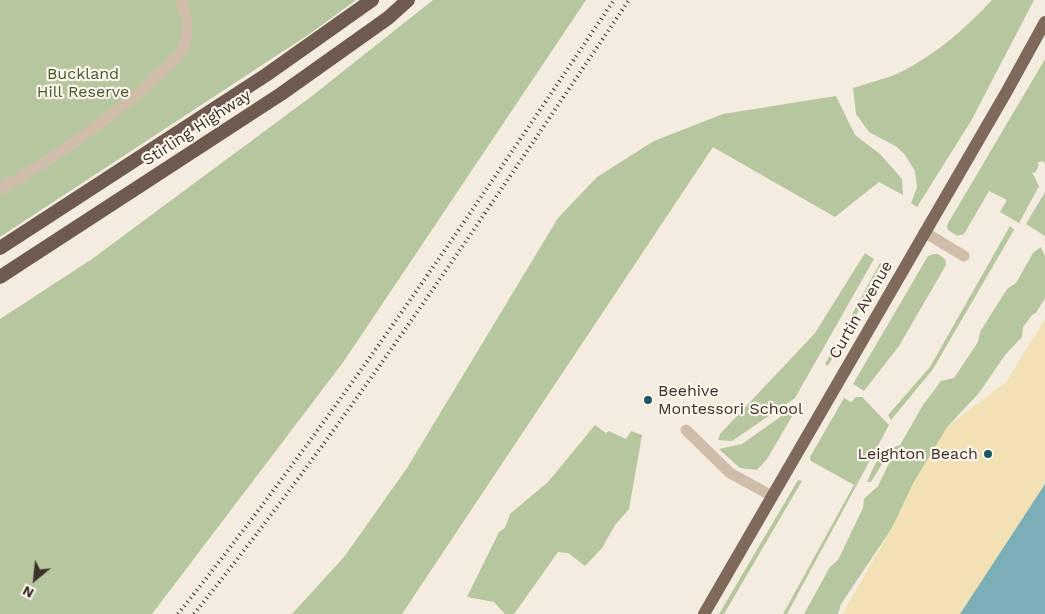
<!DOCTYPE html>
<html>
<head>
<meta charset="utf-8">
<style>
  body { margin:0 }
  #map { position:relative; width:1045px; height:614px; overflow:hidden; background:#f5ece0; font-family:"Work Sans",sans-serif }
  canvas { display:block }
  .north { position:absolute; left:10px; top:554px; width:50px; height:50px; -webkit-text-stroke:4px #fcf6ed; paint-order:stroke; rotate:208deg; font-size:14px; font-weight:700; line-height:20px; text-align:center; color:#3c312a }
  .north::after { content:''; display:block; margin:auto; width:18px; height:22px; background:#3c312a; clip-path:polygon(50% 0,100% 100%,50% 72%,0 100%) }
</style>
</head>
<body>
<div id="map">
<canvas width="1045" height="614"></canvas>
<div class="north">N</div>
</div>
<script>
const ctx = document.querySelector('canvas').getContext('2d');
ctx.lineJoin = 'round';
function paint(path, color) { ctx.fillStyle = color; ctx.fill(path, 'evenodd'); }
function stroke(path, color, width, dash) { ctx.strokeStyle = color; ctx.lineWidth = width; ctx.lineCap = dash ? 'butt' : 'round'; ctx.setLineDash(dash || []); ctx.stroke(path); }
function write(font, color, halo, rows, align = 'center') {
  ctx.font = font + ' "Work Sans",sans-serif'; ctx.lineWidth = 4.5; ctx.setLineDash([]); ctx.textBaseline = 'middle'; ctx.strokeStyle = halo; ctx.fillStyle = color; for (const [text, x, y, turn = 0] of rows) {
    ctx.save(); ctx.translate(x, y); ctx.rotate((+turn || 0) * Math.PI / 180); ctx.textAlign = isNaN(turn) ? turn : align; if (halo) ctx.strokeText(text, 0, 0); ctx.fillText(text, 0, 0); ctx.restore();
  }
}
const green = new Path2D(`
  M0,0H356L311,33L0,237Z
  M433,0H586L344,361L152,614H0V319L92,259L312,96Z
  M992,0H1034L971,121L917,207L911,203L917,187L915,171L905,155L897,147L869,132L856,114L853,88C868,83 886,79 901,72C936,54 965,29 992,0Z
  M1045,59V164L1043,161L1037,163L1039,165L1035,173L1032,172L1039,186L1019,223L1000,212L1007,200L989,191L964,234L957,236L948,230L947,225Z
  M836,96L855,135L880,154L902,179L903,195L879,182L835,217L713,147L402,614H292L344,557L407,468L558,218L597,177L654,141L723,114Z
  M1045,192V236L1026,224Z
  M1010,226L1014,230L933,369L891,420L888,415L930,367Z
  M1041,247L1045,256V298L1036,313L1032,315L1023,327L1022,337L1005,355L979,393L948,426L914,482L892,528L841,604L838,614H804L830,567L838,560L863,508L864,499L878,486L894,453L885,459L871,482H867C876,462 878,453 900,445L923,405L941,381L954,378L978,342L980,332L1007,289L1016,283L1033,253Z
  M865,253L874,259L795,398L732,441L718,440L720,434L815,333Z
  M933,254H938L945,259L946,265L899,346L864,391L853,384L928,256Z
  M880,263L884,265L828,366L825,364Z
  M856,397H862L889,425L787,614H783L854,485L811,461L810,457L844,398L851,402Z
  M800,403L767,459L757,470L740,468L719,449L742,444Z
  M595,425L606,433L609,431L626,439L631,431L642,435L629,509L615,525L602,548L585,566L568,553L558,552L514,614H505L494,602L467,597L499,532L505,528L510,514L548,482Z
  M798,480L802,481L724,614H719Z`);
const sand = new Path2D(`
  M1045,319V484L960,614H842L892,528L914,482L948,426L1006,382Z`);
const water = new Path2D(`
  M1045,484V614H960Z`);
const service = new Path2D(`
  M0,189C55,158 108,121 155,78C165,69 177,60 183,48C190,33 187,14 180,0
  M924,232L964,256
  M686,430L730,473L772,496`);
const primary = new Path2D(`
  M704,614L1007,91L1045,22`);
const trunk = new Path2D(`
  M0,248L266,75L372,0
  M0,277L281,94L388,18L408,0`);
const rail = new Path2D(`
  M178,614C335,417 474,208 614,0
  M194,614C351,418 488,208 629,0`);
const markers = [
  [648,400,5,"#1c5861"],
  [988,454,5,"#1c5861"]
];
const parkNames = [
  ["Buckland",83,74],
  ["Hill Reserve",83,92]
];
const streetNames = [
  ["Stirling Highway",197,128,-33],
  ["Curtin Avenue",861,310,-60]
];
const poiNames = [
  ["Beehive",658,391],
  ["Montessori School",658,409],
  ["Leighton Beach",978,454,"right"]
];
paint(green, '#b6c69e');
paint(sand, '#f2e1b5');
paint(water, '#7caeb5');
stroke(service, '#cfbdaa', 11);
stroke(primary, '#7f695a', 12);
stroke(trunk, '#6e5a4e', 14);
stroke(rail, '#3c312a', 4, [1, 4]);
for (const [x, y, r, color] of markers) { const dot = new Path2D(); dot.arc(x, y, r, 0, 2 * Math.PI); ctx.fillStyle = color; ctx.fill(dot); stroke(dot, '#fcf6ed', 2); }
write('16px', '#475c2c', '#fcf6ed', parkNames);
write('16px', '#3c312a', '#fcf6ed', streetNames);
write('16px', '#3c312a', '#fcf6ed', poiNames, 'left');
</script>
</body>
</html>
